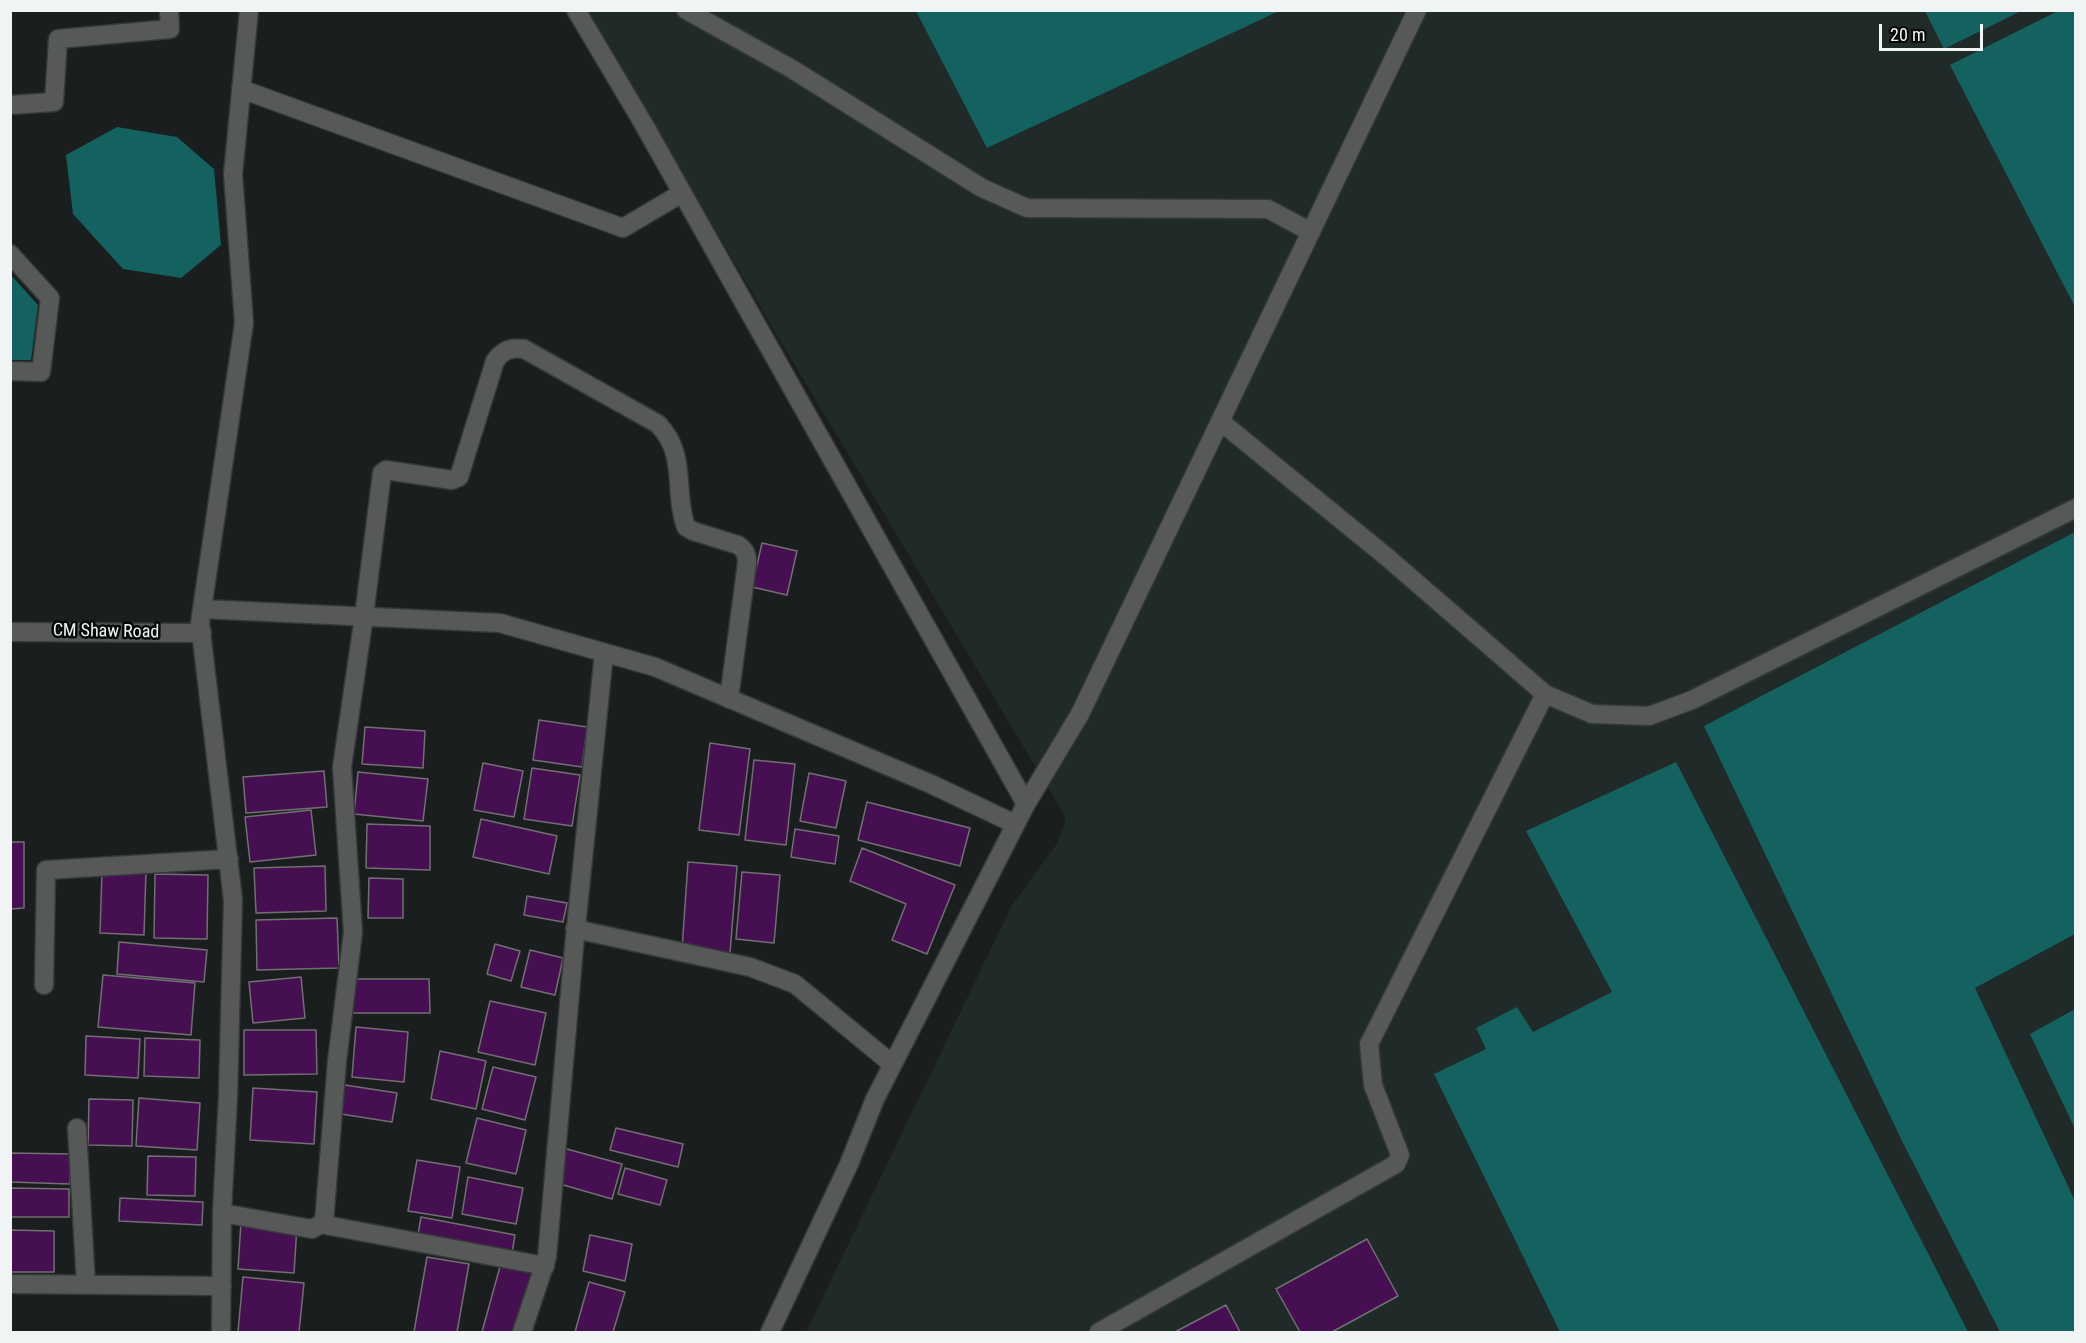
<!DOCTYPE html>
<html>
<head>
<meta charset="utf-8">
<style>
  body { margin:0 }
  #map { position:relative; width:2086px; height:1343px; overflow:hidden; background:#1a1e1e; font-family:"Roboto Condensed",sans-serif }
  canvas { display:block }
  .frame { position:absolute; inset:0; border:12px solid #f1f4f4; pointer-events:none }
  .scale { position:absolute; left:1879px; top:24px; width:104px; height:27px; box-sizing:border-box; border:3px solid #f1f4f4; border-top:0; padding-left:8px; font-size:18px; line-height:21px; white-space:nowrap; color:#f1f4f4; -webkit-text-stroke:4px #060808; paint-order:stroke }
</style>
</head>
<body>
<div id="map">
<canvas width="2086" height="1343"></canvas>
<div class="frame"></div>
<div class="scale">20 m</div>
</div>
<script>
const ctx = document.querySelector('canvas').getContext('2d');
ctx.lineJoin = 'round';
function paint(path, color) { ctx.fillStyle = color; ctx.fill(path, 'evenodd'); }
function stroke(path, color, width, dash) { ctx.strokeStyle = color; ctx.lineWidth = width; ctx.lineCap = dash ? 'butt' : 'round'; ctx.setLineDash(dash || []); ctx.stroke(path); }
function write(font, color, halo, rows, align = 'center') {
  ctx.font = font + ' "Roboto Condensed",sans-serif'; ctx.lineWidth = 5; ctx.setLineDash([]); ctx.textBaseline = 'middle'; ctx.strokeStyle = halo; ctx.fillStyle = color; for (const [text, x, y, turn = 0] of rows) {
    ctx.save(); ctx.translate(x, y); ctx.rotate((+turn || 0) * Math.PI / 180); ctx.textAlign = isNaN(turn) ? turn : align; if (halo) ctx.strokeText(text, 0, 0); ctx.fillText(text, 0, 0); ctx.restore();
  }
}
const built = new Path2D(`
  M587,11H2075V1332H806L1012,905L1058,842L1066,818L777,335Z`);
const water = new Path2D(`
  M2060,10L2075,11V307L1950,65Z
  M916,11H1279L987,148Z
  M1925,11H2021L1944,49Z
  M117,127L177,137L214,169L221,245L181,278L123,269L73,214L66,155Z
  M10,274L38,305L31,360H11Z
  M2075,532V934L1975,988L2075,1201V1332H2000L1903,1143L1704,726Z
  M1676,762L1935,1267L1968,1332H1560L1434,1074L1486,1049L1476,1028L1517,1007L1533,1032L1612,992L1526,831Z
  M2075,1009V1129L2030,1034Z`);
const building = new Path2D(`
  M762,543L797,551L787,595L752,587Z
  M539,720L587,727L582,767L533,760Z
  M365,727L425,731L423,768L362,764Z
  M710,743L750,749L739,835L699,830Z
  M754,760L795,764L786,845L745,840Z
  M483,763L523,771L514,817L474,810Z
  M532,768L580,775L572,826L524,819Z
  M324,771L327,807L246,813L243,777Z
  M358,772L428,779L423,821L354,814Z
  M809,773L846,781L836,828L800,821Z
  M867,802L970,828L960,866L858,840Z
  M311,810L316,855L250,862L245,817Z
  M481,819L557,836L549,874L473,857Z
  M367,824L430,826V870L366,868Z
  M795,829L839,836L835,864L791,857Z
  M10,842H24V908L10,909Z
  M862,848L955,885L927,954L892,940L906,904L850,881Z
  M688,862L737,866L730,953L682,949Z
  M325,866L326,911L256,913L254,868Z
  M102,870L146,871L144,935L100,933Z
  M742,872L780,875L774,943L736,939Z
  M155,874L208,875L207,939L154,938Z
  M369,878L403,879V918H368Z
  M527,896L567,903L563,922L524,915Z
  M337,918L339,968L257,970L256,920Z
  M119,942L207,950L204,982L117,974Z
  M495,944L520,951L511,981L487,974Z
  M530,950L563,958L555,995L521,987Z
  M103,975L195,983L191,1035L98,1027Z
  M301,977L305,1018L253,1023L249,982Z
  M353,979H429L430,1013H353Z
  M490,1001L546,1013L535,1065L478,1052Z
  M356,1027L408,1032L404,1082L352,1077Z
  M244,1030H316L317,1074L244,1075Z
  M86,1036L140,1039L138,1078L85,1075Z
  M145,1038L200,1040L199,1078L144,1076Z
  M440,1051L486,1061L476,1109L431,1099Z
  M493,1067L536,1077L525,1120L482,1109Z
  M345,1085L397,1093L392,1122L341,1114Z
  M253,1088L317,1092L314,1144L250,1140Z
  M139,1098L200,1103L197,1150L136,1146Z
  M89,1099L133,1100L132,1146L88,1145Z
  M477,1118L526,1130L516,1174L466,1163Z
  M616,1128L683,1144L678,1167L610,1150Z
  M563,1148L622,1164L612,1199L553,1182Z
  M10,1153L71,1154L70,1184L10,1182Z
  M148,1156L196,1157L195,1196L147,1195Z
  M417,1160L460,1167L452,1218L408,1211Z
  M625,1168L667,1180L660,1205L618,1194Z
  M468,1177L523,1188L516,1224L462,1214Z
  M10,1188L69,1189V1217H10Z
  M120,1198L203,1202L202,1225L119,1221Z
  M421,1217L515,1235L511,1259L417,1240Z
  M241,1222L297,1226L294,1273L238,1269Z
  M10,1230L54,1231V1272H10Z
  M590,1235L632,1244L625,1281L583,1271Z
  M1367,1239L1398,1296L1332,1332H1300L1276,1289Z
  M427,1257L469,1264L457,1332H414Z
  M501,1263L533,1271L516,1332H482Z
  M243,1277L304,1283L299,1332H238Z
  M589,1282L625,1292L613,1332H575Z
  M1226,1305L1240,1332H1175Z`);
const minor = new Path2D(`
  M576,10L643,123L1026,804L875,1099L849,1164L770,1332
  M686,10L792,69L982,188L1027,208L1268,209L1311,232
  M241,89L623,228L682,193
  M10,105L54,102L58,39L170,29L169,10
  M10,254L50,298L41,372L10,371
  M1220,421L1388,558L1545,694L1592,714L1649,716L1692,700L2076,508
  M202,609L500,623L655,667L933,785L1015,824
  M10,632L202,633
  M1026,804L1080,714L1417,10
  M575,929L750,967L795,984L892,1064
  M44,985L46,870L229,859
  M77,1128L86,1285
  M222,1213L312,1229L324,1222L337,1061L353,932L342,767L364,616L382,473L386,470L452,480L459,477L495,361C503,350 511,347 524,349L658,424C688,455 673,491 686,527L693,531L738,545C745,550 747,554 747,563L729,699
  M320,1224L545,1266
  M10,1284L222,1286
  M221,1332L222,1213L228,1096L233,900L200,623L244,323L233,174L249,10
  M522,1332L547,1257L574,947L604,653
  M1099,1332L1396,1164L1400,1155L1373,1085L1369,1044L1545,694`);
const streetNames = [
  ["CM Shaw Road",106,632,1]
];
paint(built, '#1f2a29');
paint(water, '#13625f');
paint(building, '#450f51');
stroke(building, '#726f72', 1.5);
stroke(minor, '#343838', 21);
stroke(minor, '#565958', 18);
write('18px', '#f1f4f4', '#060808', streetNames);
</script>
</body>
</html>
